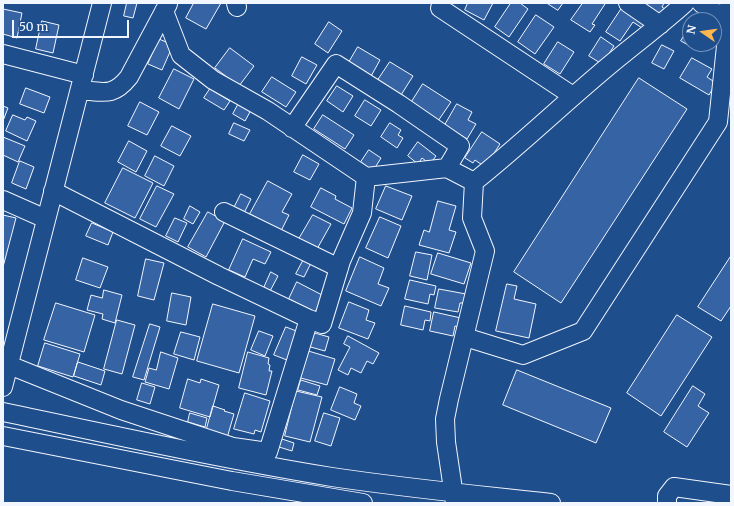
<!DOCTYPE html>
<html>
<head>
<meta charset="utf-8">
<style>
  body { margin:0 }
  #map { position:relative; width:734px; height:506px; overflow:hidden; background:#1f4e8c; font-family:Merriweather,serif }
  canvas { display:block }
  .frame { position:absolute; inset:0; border:4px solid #f2f6ff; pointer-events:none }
  .north { position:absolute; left:682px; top:12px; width:40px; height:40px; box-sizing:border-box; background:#1f4e8c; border:1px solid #7391ba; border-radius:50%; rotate:283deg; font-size:11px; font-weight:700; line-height:16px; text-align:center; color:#f2f6ff }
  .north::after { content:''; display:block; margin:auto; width:14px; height:18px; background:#ffb74d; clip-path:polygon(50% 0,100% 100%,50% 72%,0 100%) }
  .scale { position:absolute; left:12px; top:20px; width:117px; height:18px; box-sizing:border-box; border:2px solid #f2f6ff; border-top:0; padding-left:5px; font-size:12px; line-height:14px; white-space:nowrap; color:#f2f6ff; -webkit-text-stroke:3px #1f4e8c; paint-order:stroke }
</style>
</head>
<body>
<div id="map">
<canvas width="734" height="506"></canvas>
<div class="frame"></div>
<div class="north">N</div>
<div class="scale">50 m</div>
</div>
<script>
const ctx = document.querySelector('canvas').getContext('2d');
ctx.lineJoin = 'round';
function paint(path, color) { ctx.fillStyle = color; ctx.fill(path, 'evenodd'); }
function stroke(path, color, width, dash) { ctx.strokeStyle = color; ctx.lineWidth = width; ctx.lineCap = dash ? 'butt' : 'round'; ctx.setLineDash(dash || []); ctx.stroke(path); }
const building = new Path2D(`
  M127,3H137L133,18L124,16Z
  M194,3H221L206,29L186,18Z
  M468,3H493L484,20L465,10Z
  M511,3H520L528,9L509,37L495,27Z
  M547,3H563L558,10Z
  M583,3H603L605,4L592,24L595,25L590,32L571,20Z
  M642,3H664L662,7L668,11L663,20Z
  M622,8L645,23L642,28L633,22L620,41L606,32Z
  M3,9L22,13L17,38L3,34Z
  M536,15L554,27L535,54L518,42Z
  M42,21L59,25L53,53L36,49Z
  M329,22L342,31L328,53L315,44Z
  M690,26V44H699L695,49L681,41Z
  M601,37L614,46L602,64L589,56Z
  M159,39L173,45L162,70L148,64Z
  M558,42L574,52L560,74L544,64Z
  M662,45L674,51L664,69L652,63Z
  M358,47L380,60L370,78L348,64Z
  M230,48L254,66L239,86L215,68Z
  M302,57L317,65L306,84L292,76Z
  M692,58L712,69L707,77L716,83L709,95L680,78Z
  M390,62L413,76L401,95L378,80Z
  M174,69L194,79L179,109L159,98Z
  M272,77L296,92L286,107L262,92Z
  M639,78L687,109L561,303L514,272Z
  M423,84L451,102L438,121L411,103Z
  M337,86L353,96L343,112L327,101Z
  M26,88L50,97L44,113L20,104Z
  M210,89L230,101L224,110L204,98Z
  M365,100L381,110L371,126L355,116Z
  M140,102L159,112L147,135L128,126Z
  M239,103L251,110L245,121L233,114Z
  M457,104L472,112L468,120L476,124L467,139L445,125Z
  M3,106L8,108L3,121Z
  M13,115L25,120L27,117L36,121L27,141L6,131Z
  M323,115L354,135L345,149L314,129Z
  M234,123L250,130L244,141L229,134Z
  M390,123L401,130L398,135L403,138L397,148L381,137Z
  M172,126L191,136L180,156L161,146Z
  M482,132L500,144L485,167L475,160L473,163L465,158Z
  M3,137L25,146L18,162L3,155Z
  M129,141L147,151L136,172L118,162Z
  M418,142L436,156L430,164L422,158L418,164L408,156Z
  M369,150L381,158L373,171L361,162Z
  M303,155L319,164L310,180L294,172Z
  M155,156L174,166L164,186L145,176Z
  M20,161L34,167L26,189L12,183Z
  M123,168L153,183L135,218L105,203Z
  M268,181L292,194L282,212L289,215L281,231L250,214Z
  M157,186L174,194L156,227L140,219Z
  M386,186L412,196L402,220L376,209Z
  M321,188L336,196L335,199L352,208L344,224L311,207Z
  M241,194L251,199L244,213L234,208Z
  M438,201L456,206L449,230L456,232L449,253L419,245L424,230L429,232Z
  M190,206L200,212L193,224L184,219Z
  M208,212L225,221L206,257L188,247Z
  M3,215L16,218L3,267Z
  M313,215L331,224L317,249L299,239Z
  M380,217L401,226L388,258L366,248Z
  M175,218L187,223L178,242L166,236Z
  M92,223L113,232L108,245L86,236Z
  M243,239L271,252L265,264L253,259L245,277L229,270Z
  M416,252L432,255L427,280L410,276Z
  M438,253L471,263L464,284L431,274Z
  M731,256V306L721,321L698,307Z
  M360,257L384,268L378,284L389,288L381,306L346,291Z
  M83,258L108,267L100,288L76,280Z
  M146,259L164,263L154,300L138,296Z
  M304,259L311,263L304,277L296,274Z
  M271,272L278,276L269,293L263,290Z
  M410,280L436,286L434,295L430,294L428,304L405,299Z
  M297,282L324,296L315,312L289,299Z
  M507,284L517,286L514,299L536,304L529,338L496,331Z
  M439,289L466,294L464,303H460L458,312L435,308Z
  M104,290L122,295L115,323L102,319L103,314L87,310L91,295L102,298Z
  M172,293L191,297L186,325L167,321Z
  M349,302L369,310L366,320L375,323L368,339L339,328Z
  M56,303L95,315L84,352L44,340Z
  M213,304L255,316L239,373L197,361Z
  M405,306L431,312L430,321L425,320L423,330L401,325Z
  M434,312L461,318L459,327L455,326L453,336L430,331Z
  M677,315L712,337L661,416L627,393Z
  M117,320L135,325L122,374L104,369Z
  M150,324L160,327L144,380L133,377Z
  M286,327L299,332L287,360L274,355Z
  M259,331L273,336L265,356L251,350Z
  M181,332L200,337L194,360L174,354Z
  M311,332L329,337L325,351L307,346Z
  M348,336L379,353L373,364L367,361L361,373L351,368L348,375L338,370L350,347L344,344Z
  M45,343L80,354L73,377L38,366Z
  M305,350L335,359L327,385L297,377Z
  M161,352L178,358L169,389L145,382L149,368L156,370Z
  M248,352L269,358L268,364L270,365L269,371H272L266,395L239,388Z
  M78,362L105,371L101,385L74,376Z
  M517,370L611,408L596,443L503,405Z
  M188,379L200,383L201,379L219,385L210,417L180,408Z
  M301,380L320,386L317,395L298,390Z
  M142,383L155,387L150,404L137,400Z
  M693,386L705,394L698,406L709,413L687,447L664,432Z
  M340,387L357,394L354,403L361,406L355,420L331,410Z
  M296,391L322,397L310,442L285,436Z
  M245,393L270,401L261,432L255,430L254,434L234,429Z
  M213,406L225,410L224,411L234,414L227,438L206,432Z
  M190,413L207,418L205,427L188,422Z
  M324,413L340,418L331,446L315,441Z
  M282,439L294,443L292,451L279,447Z`);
const minor = new Path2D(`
  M236,3L237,7
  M628,3L660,25
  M701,3L717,14L731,11
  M440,8L573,96
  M3,54L84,75
  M80,90C104,92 113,97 129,77L168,4
  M292,128L336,64L399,104L460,146L447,168
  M366,177L447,168L474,182L472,218L485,251L449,399L445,419L446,442L455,503
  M474,182C523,143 568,99 617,59C640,40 663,23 685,3
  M53,191L219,276L309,319
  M3,200L46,219
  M224,212L339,268
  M465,337L523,355L583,331L718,122L726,46L723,13
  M9,365L121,410L233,447L268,452L309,319L322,324L341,261L362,213L366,177L268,111L213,80L181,55L164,11
  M3,387L102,3
  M3,412C112,435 222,459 332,477C405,488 478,495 551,503
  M3,436L232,481L363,503
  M667,503V496L674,487L731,495`);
paint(building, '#3563a3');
stroke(building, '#f2f6ff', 1);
stroke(minor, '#f2f6ff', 20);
stroke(minor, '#1f4e8c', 18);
</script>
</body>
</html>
